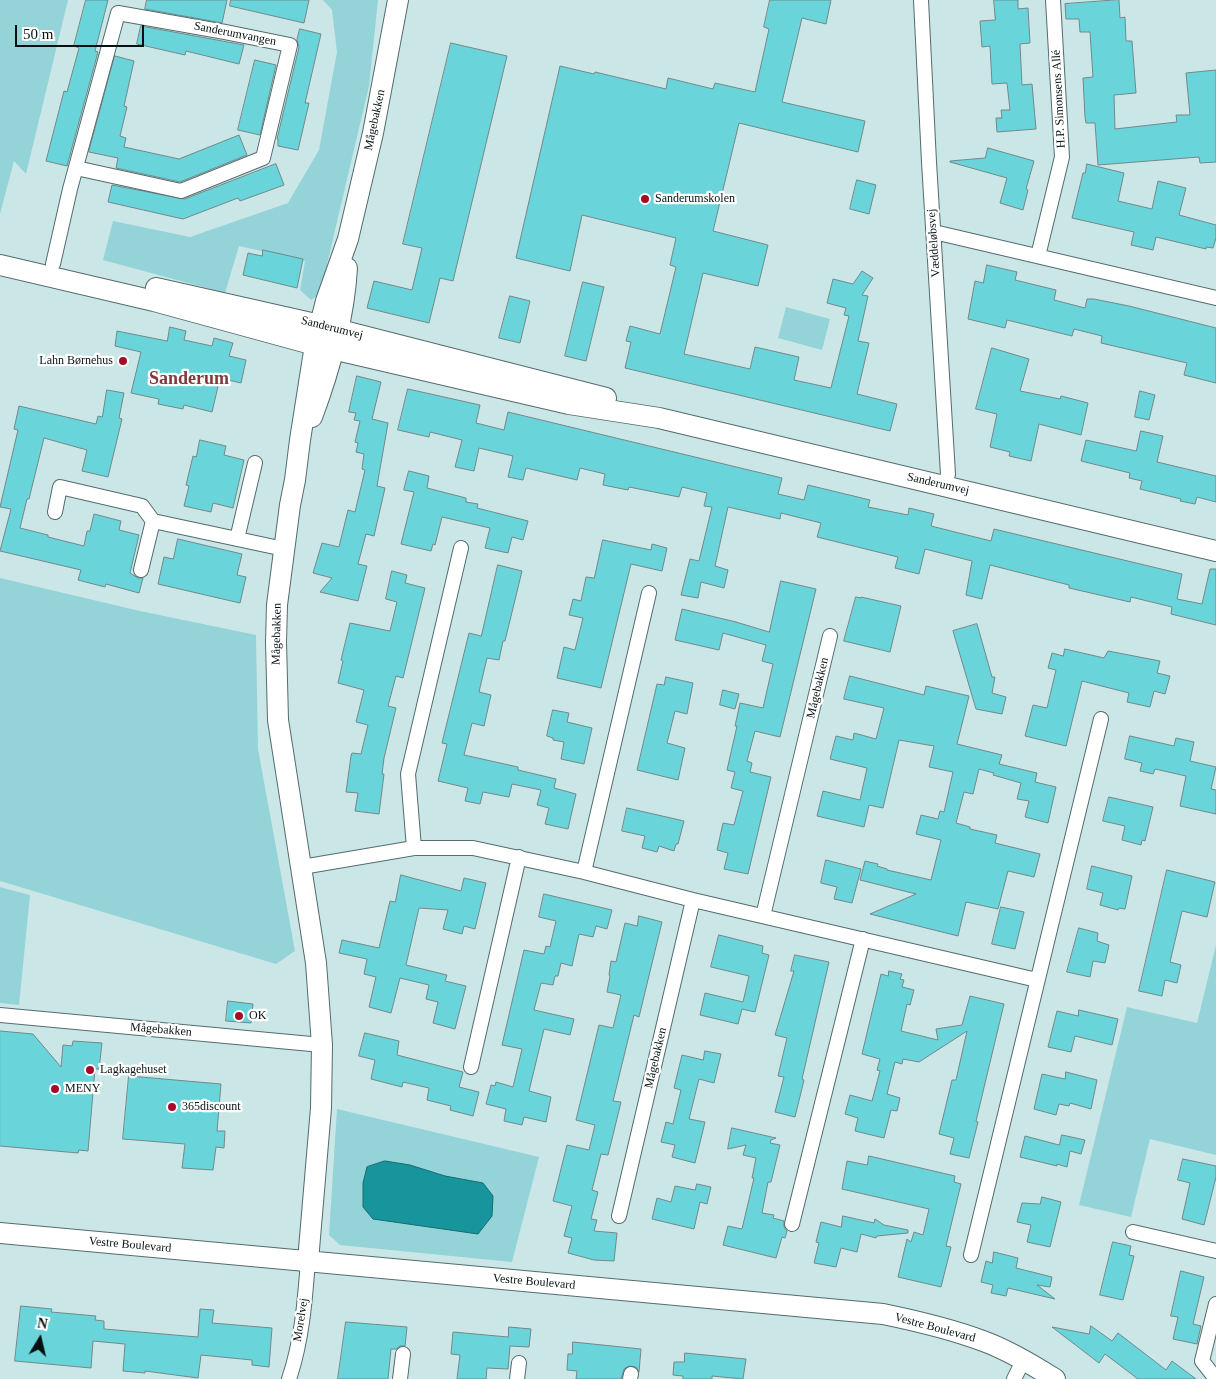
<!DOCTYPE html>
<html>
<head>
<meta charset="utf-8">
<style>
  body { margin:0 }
  #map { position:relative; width:1216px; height:1379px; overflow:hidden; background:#cbe6e7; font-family:"Times New Roman",serif }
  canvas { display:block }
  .north { position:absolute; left:15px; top:1314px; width:50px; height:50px; -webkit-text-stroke:4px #fff; paint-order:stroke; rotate:9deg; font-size:14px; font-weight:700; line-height:20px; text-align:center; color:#071111 }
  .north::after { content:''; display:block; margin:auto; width:18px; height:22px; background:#071111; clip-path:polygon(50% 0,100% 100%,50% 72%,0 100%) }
  .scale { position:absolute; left:15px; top:25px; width:129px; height:22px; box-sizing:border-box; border:2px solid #071111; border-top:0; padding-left:6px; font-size:15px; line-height:18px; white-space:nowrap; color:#071111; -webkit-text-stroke:4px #fff; paint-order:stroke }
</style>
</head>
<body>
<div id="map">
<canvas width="1216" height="1379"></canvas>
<div class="north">N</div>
<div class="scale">50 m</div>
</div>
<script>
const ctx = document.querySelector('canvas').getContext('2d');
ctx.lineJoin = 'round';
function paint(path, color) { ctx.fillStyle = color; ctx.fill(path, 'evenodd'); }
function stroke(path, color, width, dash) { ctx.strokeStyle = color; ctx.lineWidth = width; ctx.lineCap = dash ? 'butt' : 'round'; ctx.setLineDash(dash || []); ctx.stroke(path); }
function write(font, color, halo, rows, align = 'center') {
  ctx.font = font + ' "Times New Roman",serif'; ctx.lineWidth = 4.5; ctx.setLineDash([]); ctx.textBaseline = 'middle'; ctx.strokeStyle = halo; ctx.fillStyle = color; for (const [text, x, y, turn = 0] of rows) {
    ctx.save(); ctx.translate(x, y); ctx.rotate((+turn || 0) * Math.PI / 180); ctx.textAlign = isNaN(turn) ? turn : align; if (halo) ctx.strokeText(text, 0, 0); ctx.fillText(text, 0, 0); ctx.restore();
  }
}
const green = new Path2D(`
  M0,0H68L26,174L14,161L0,214Z
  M323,0H378L369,86L320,294L311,300L300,290L305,261L239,246L225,293L103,260L113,221L190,237L288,203L319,150L337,52L332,10Z
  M786,307L830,319L822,350L778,338Z
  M0,578L140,611L256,635L258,749L295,951L276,964L0,881Z
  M0,887L30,895L19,1005L0,1003Z
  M1216,945V1155L1150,1139L1131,1217L1079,1205L1127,1007L1197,1023Z
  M337,1109L539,1157L512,1262L340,1245L329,1235Z`);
const water = new Path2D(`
  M385,1161L410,1165L445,1176L483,1183L493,1196L492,1216L478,1234L373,1219L363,1207V1183L367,1167Z`);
const building = new Path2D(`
  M86,0H108L95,51L98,52L67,166L46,161L64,91L67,92L79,48L74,46Z
  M147,0H227L222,23L145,9Z
  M231,0H309L304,23L230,6Z
  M770,0H831L826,24L802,18L782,102L865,121L858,152L739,123L713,231L768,245L758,286L703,273L684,354L750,369L755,347L799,357L794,380L831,388L849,316L844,315L846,308L827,303L833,279L853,284L862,271L873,278L862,295L868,296L858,341L869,343L857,394L897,404L890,431L625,368L631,342L626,341L630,326L660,334L676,267L670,265L676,238L582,215L570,271L516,258L560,66L594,74L595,72L666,89L668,78L713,89L715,83L755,92L769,29L764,27Z
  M994,0H1018V9L1028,8L1030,43L1020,44L1022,85L1032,84L1036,129L997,132L996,118H1002L1001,110H1010L1007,83L992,84L990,46L982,47L980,21L995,20Z
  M1119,0L1120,18L1125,17L1126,41H1132L1136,93L1114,95L1115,129L1177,122L1176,115H1190L1186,73L1216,70V162L1200,163L1199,157L1098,165L1095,123H1086L1085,117L1083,78L1093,77L1090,32H1080L1079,19H1066L1065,4Z
  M141,26L244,45L239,64L186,51L185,55L137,44Z
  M300,29L321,34L305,103H309L298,150L278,146V139H277L299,47L297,40Z
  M451,43L507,56L453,281L440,278L429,323L367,308L374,281L412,290L422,248L403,244Z
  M115,56L134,61L124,106L127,107L120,136L126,138L124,147L179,159L239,135L247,155L180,182L116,168L118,158L89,152Z
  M255,60L276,65L260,135L238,130Z
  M988,148L1034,161L1026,189L1028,190L1023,210L1000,203L1007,178L950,162V161L985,158Z
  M276,164L284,185L240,201L238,198L183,219L108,202L112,185L184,199Z
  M1087,164L1124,173L1118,201L1152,209L1158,181L1186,188L1179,215L1216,225V238L1213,248L1206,247V249L1156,237L1153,250L1131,245L1134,232L1072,218L1083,173H1085Z
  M857,180L876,185L869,214L850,209Z
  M263,250L303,259L297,288L243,275L248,253L262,256Z
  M987,265L1017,272L1015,280L1056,290L1054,300L1085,308L1087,299H1094L1129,306L1216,328V383L1184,375L1187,363L1101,343L1102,336L1074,329L1072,336L1007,320L1005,328L968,319L975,281L983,283Z
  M583,282L604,287L586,361L565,356Z
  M510,296L530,301L520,343L499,338Z
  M170,327L186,331L184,340L212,346L214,338L233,343L229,356L246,360L241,383L220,378L212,412L184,405L183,409L158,404L159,399L131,393L141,352L115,346L117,331L167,341Z
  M992,348L1029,359L1020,391L1060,399L1061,396L1088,403L1081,435L1039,424L1031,461L1009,456L1010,452L990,447L997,414L976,409Z
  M357,376L381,382L372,419L388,423L377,486L385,488L374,536L366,534L358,564L367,566L358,601L320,592L332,578L313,573L322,543L339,547L348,510L355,512L365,470L362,469L364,454L356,452L358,443L355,442L360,421L354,420L356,413L349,412Z
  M408,389L480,405L476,423L504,430L508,412L782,478L778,494L804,500L808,485L870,500L868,507L908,515L909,508L934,514L931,526L991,541L994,529L1182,574L1177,599L1202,604L1210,569H1216V625L1171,614L1172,607L1131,597L1130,602L1069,588V585L990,565L982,599L966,595L972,561L925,549L919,574L895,568L898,557L817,537L821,523L781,513L780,519L728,507L715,566L728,570L724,588L701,582L698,598L681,595L690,559L699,561L712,507L704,506L707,493L682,487L679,497L629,487L628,490L603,485L605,474L580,468L577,480L526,468L523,480L508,477L513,456L479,448L474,471L455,467L462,440L430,432L429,437L398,430Z
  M107,390L124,393L119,418L122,419L108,477L82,471L87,450L44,438L29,499H27L20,528L48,535V537L84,546L87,531H90L94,514L121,521L119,530L139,535L130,573L138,578H143L139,593L106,584L105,587L78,580L81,570L0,551L11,509L0,507L18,430L14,429L19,406L96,424L98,416L102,417Z
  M1140,391L1155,395L1149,420L1135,417Z
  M1141,431L1163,436L1157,462L1216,476V502L1197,497L1195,504L1180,501L1181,499L1140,489L1142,481L1129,478L1130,473L1081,461L1086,440L1136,451Z
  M200,440L226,446L224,455L244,460L233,508L213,503L211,512L184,506L189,486L186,485L193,456L196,457Z
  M409,471L429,476L427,488L466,498V502L478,504L477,508L528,521L523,540L512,537L508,553L485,548L490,528L442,517L435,545L433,544L431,551L401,544L414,492L404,490Z
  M178,539L242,554L237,575L246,577L240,603L158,584L164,557L173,559Z
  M603,540L651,550L652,544L667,548L662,571L631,564L601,688L557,678L564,647L575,650L583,618L569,615L573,599L581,601L586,577L594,578Z
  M498,565L522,571L505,641H503L499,660L487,658L479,692L491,695L484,726L472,723L464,755L518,767V770L556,779L554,788L576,794L568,829L545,824L549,808L537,805L541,790L512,784L509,797L483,792L480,804L465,801L468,788L438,781L447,744L442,743L469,633L481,636Z
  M392,571L407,575L405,583L425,588L403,678L396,676L388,706L396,708L384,758L382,774H384L379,814L355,811L358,793L346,792L351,756L352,753L361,754L368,725L356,722L364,690L338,683L343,661L341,660L350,623L390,631L397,602L386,599Z
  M781,581L816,589L780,737L755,731L747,761L752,763L750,772L771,777L748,874L724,869L728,853L717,850L723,823L734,825L743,791L731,788L735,772L727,770L737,726H735L740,703L763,708L773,664L762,661L766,645L723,633L719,650L675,640L682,609L736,622L769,632Z
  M856,597L861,598V597L901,606L890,652L844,641Z
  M977,624L992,677H995L992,693L1006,697L1002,714L976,709L953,631Z
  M1065,649L1104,658L1108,651L1160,661L1157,673L1170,676L1165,694L1154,691L1150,707L1127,702L1129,693L1082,681L1066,746L1025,736L1033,705L1047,708L1056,670L1048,668L1052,653L1063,656Z
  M850,676L924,695L926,686L969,696L957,744L1002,755L999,764L1037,773L1035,782L1056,787L1048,823L1025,817L1029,801L1017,799L1021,783L993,775L994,773L979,769L973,794L964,792L956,823L970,827V829L997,835L995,843L1040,854L1034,877L1008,871L998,909L966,902L958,936L870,914L916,894L860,880L865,861L878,864L877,866L887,869V870L931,880L941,840L916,834L921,815L938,819L940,811L944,812L953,772L929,767L934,746L899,740L883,808L869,805L864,827L817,816L823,791L860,800L867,768L830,759L836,736L853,740L854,733L876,739L884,708L844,699Z
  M666,677L693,683L687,714L675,711L667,743L685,748L678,780L637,770L657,684L664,685Z
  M723,690L739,694L735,709L720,705Z
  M553,710L569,713L567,722L592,728L584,764L561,759L564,742L553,740V738L547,736Z
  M1130,736L1174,746L1176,738L1194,742L1190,761L1216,767L1211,789L1216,790V814L1180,806L1186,776L1155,769L1153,774L1140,771L1142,763L1125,759Z
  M1109,797L1153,807L1145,841L1142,840L1141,845L1122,840L1125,826L1103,821Z
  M627,808L684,821L678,844H676L674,851L659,846L657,852L642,848L645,836L622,831Z
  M826,860L861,869L852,903L834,899L837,887L821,883Z
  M1092,866L1132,876L1125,909L1119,908L1118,910L1100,905L1103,893L1087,889Z
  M1167,870L1215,882L1207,917L1182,911L1170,962L1181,965L1177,983L1165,980L1162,996L1139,991Z
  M401,875L461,891L464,878L486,883L475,929L464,926L462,934L443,929L448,910L419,908L406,965L447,975L445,981L466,986L455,1029L433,1023L438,1002L426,999L429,985L400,978L391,1013L369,1007L376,977L364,974L367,959L339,953L342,940L379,948L390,901L395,902Z
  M544,894L612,910L607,929L596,926L593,937L579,934L572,966L561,963L558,976H555L553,985L541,983L534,1010L574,1019L570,1035L544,1029L529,1091L551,1097L546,1122L524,1117L522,1125L504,1121L506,1109L486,1104L491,1085L495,1086L496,1082L513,1087L522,1049L502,1045L524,950L544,954L546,946L550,947L556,921L539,917Z
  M1001,907L1024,912L1015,949L992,944Z
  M639,916L662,922L639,1017L634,1015L613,1101L621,1102L612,1139L608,1155L601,1154L592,1190L598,1192L591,1219L597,1220L594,1231L617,1233L614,1261L594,1260L568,1253L572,1238L564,1236L572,1206L553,1201L567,1145L589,1150L595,1125L576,1120L599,1025L613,1028L621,995L607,992L610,976L609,975L611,961L616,962L625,923L637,926Z
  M1079,928L1098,933L1097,941L1109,945L1105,963L1093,961L1090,977L1067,972Z
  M719,935L763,946L762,953L769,955L755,1012L742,1009L738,1024L700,1015L705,993L743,1002L749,976L711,967Z
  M795,955L829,962L802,1079L804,1080L795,1117L775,1112L784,1077L778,1076L787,1038L775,1035L794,971H791Z
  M889,971L902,974L900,979L904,980L902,987L914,990L910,1005L907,1004L901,1031L938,1040L936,1029L962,1025L970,996L1004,1004L976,1121L978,1122L969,1158L950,1154L954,1138L939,1134L952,1080H956L967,1031L919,1062L903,1059L902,1064L895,1062L887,1094L900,1098L897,1111L891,1110L884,1138L855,1131L858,1118L845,1114L850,1095L872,1101L880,1071L877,1070L880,1059L862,1054L881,974L888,976Z
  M228,1001L253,1004L251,1023L226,1021Z
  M1079,1010L1118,1019L1112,1045L1075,1036L1071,1052L1048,1047L1057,1011L1078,1016Z
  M0,1031L33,1034L61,1067L63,1045L72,1046L73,1041L102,1043L99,1069H95L88,1151L79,1150L78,1153L0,1146Z
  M365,1033L399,1041L397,1055L463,1072L459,1087L479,1092L473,1116L450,1110L451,1106L427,1100L429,1088L403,1082L402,1087L371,1079L375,1060L359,1056Z
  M705,1051L721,1054L714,1083L699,1079L689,1119L705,1122L695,1163L672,1157L675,1145L661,1142L666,1122L673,1124L681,1090L674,1088L682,1055L703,1060Z
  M1066,1072L1097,1080L1091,1109L1070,1103L1069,1106L1059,1104L1056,1115L1034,1109L1042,1074L1065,1079Z
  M129,1076L221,1084L217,1131H225L224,1148L216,1147L213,1170L182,1168L185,1144L123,1139Z
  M732,1128L776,1138L771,1140L770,1143L780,1145L771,1182H768L762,1213L774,1215L773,1218L784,1221V1227L787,1231L785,1238L782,1237L776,1258L723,1245L728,1226L742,1229L754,1178H752L756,1158L743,1155L746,1145L728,1149Z
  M1062,1135L1085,1140L1081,1154L1070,1151L1067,1167L1057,1164V1166L1020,1157L1025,1136L1059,1145Z
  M869,1156L955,1176L954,1182L961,1184L946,1246L951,1247L941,1287L898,1277L907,1239L911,1242L914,1232L923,1235L929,1209L842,1189L847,1161L867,1165Z
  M1183,1159L1216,1166V1177L1204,1225L1182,1219L1190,1183L1178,1180Z
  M697,1184L711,1187L707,1204L700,1202L694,1229L652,1219L657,1198L671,1202L675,1186L695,1190Z
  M1042,1197L1061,1202L1050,1247L1027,1242L1031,1225L1017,1222L1022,1203L1040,1204Z
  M843,1216L874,1223L875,1219L884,1225L908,1230V1233L877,1236L876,1238L861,1234L857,1252L841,1248L836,1267L814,1263L819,1243L816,1242L821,1222L841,1227Z
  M1113,1242L1131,1246L1129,1255L1134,1256L1123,1300L1100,1295Z
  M994,1252L1018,1258L1016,1268L1052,1277L1050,1287L1037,1285L1055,1299L1008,1288L1006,1296L991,1293L993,1285L981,1282L986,1261L992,1263Z
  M1181,1271L1204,1277L1193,1324L1201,1326L1197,1344L1173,1339L1178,1317L1171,1316Z
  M21,1306L52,1309L51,1312L96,1316L95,1320L104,1321V1329L198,1337L200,1309L214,1310L212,1323L272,1328L269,1367L252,1365V1360L201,1355L198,1378L145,1371V1373L123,1371L125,1344L93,1341L91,1368L15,1361Z
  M346,1322L407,1327L405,1346H400L396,1349H391L388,1379H338Z
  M1091,1326L1112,1341L1118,1333L1166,1370L1172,1361L1196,1379H1138L1105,1354L1099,1363L1052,1327L1089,1334Z
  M509,1327L531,1329L529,1347L510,1346L508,1369L487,1368L486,1379H457L460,1355L451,1354L453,1332L508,1337Z
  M573,1342L641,1349L639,1372L636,1367L629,1366L624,1369L621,1379H576L577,1371L567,1370L568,1354H572Z
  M685,1353L746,1359L743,1379L712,1376V1379H683V1376L673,1375L674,1362H684Z`);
const street = new Path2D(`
  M921,0L929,162L948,474L945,486
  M934,232L1216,298
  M1038,256L1062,157L1053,0
  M53,264L70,189L118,13L225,32L290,45L263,158L181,191L76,168
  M55,512L60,487L142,506L153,521L284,549
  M237,539L255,463
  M141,570L153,521
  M414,848L408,774L461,548
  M302,867L414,848H473L584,872L693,900L1037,980
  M584,872L649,593
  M763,916L830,636
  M0,1015L322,1045
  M471,1067L519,857
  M619,1216L693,900
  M792,1224L863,939
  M1133,1232L1216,1251
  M971,1255L1101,719
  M1216,1304L1202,1361L1216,1379
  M289,1379C302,1341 305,1300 308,1261
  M400,1379L403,1354
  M517,1379L519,1363
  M630,1379L631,1374
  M1014,1379L1023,1361`);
const secondary = new Path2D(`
  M0,265L154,301L315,345L569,404L659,418L1216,551
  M156,288L320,325L606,398
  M312,417C330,369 344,320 347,268
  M0,1233L883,1314C917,1321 951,1329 983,1341C1008,1350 1033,1365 1055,1379
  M308,1261L321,1108L322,1045L316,963L278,720L276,642L277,605L290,505L295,480L300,440L315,345L326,301L348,239L373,133L398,0`);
const markers = [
  [645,199,5,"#a60b2a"],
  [123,361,5,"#a60b2a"],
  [239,1016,5,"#a60b2a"],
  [90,1070,5,"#a60b2a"],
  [55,1089,5,"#a60b2a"],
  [172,1107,5,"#a60b2a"]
];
const streetNames = [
  ["Sanderumvangen",235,34,11],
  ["H.P. Simonsens Allé",1059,99,-93],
  ["Mågebakken",375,120,-78],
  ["Væddeløbsvej",934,243,-94],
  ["Sanderumvej",332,328,14],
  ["Sanderumvej",938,484,13],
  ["Mågebakken",277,634,-89],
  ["Mågebakken",818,688,-77],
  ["Mågebakken",161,1030,5],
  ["Mågebakken",656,1058,-77],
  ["Vestre Boulevard",130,1245,5],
  ["Vestre Boulevard",534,1282,5],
  ["Morelvej",301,1320,-81],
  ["Vestre Boulevard",935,1328,15]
];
const poiNames = [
  ["Sanderumskolen",655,199],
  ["Lahn Børnehus",113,361,"right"],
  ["OK",249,1016],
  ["Lagkagehuset",100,1070],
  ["MENY",65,1089],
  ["365discount",182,1107]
];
const districtNames = [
  ["Sanderum",189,379]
];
paint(green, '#94d4d8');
paint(water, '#18959c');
stroke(water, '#136d72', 1);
paint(building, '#69d5db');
stroke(building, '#71898a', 1);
stroke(street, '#546c6d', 16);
stroke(secondary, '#546c6d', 22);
stroke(street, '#fff', 14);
stroke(secondary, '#fff', 20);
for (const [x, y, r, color] of markers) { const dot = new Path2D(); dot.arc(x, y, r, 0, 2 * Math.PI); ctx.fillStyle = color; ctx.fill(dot); stroke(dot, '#fff', 2); }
write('12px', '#071111', '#fff', streetNames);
write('12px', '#071111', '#fff', poiNames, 'left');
write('bold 18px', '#81393b', '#fff', districtNames);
</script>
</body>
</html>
